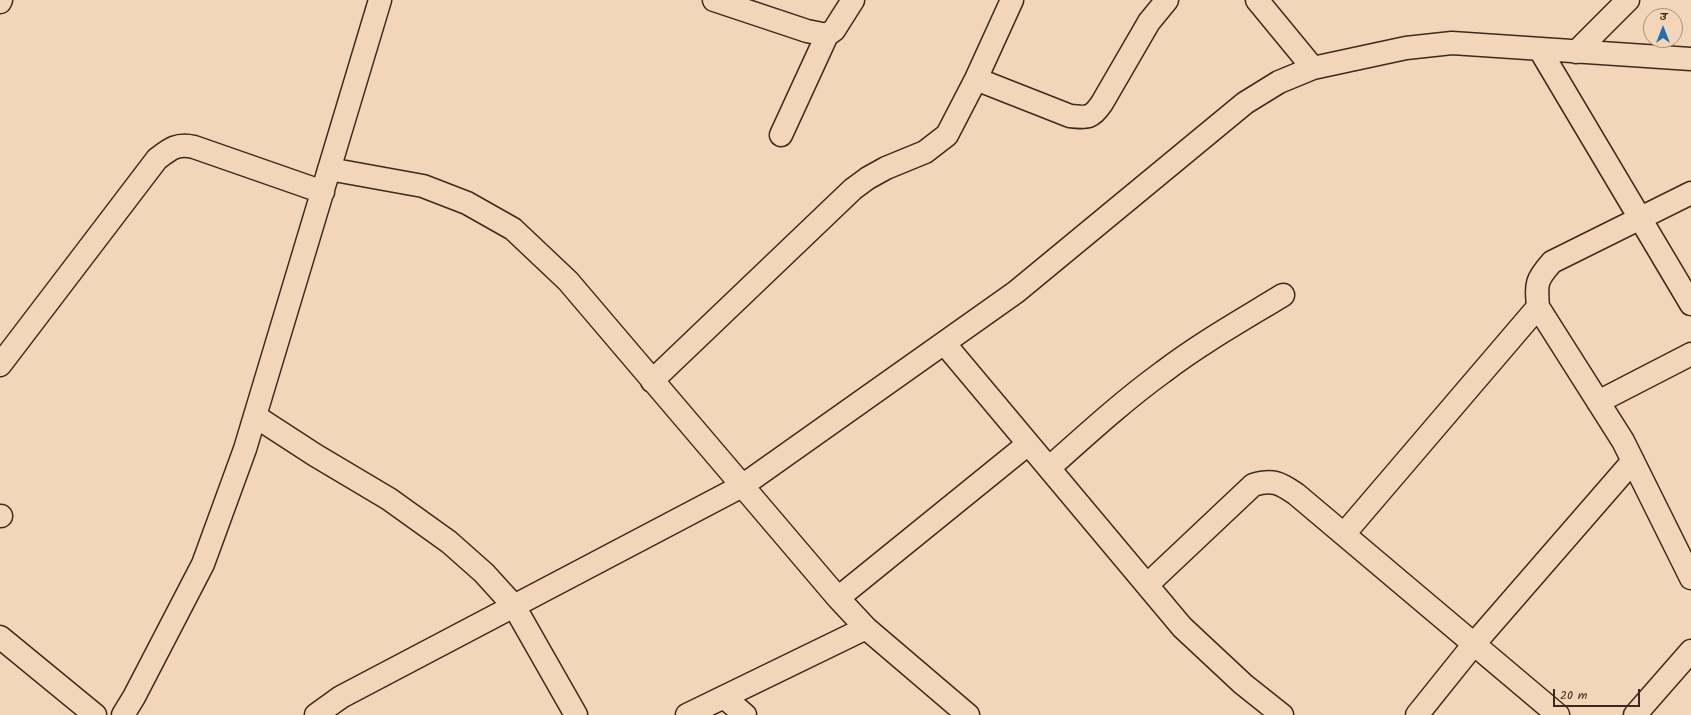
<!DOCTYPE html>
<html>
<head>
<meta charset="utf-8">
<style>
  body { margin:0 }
  #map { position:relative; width:1691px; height:715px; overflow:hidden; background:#f3d6b9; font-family:Kalam,"Playpen Sans Deva",sans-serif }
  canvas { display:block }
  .north { position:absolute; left:1643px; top:8px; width:40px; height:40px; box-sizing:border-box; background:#f3d6b9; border:1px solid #a9917b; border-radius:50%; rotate:0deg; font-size:11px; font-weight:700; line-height:16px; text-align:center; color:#3b2a1e }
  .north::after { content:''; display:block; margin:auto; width:14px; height:18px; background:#1f6fb2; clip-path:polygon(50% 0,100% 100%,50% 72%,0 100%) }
  .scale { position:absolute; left:1553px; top:689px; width:87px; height:18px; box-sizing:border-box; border:2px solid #3b2a1e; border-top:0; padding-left:5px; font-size:12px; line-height:14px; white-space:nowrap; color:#3b2a1e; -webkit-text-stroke:3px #f3d6b9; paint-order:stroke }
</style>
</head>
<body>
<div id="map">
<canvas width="1691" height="715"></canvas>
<div class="north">उ</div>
<div class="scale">20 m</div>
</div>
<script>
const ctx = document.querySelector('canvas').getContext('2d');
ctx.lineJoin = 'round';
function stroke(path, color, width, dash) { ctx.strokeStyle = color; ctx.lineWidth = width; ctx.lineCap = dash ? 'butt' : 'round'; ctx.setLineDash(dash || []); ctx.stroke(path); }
const minor = new Path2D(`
  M714,0L807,31L827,35L834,30L853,0
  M1257,0L1313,68
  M0,2L1,0
  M1540,50L1691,304
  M1576,52L1628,0
  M976,79L1070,116C1088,118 1092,118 1102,103L1149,22L1167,0
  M781,135L827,35
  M329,169L423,186L467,203L513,229L568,281L838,598L866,628L968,715
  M1691,193L1552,262C1536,280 1536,283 1538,307L1623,441L1691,578
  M944,343L1182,627L1243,684L1282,715
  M0,365L157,159C170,149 177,143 194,147L323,192
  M652,381L853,189L868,178L886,168L925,152L947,135L976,79L1012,0
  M1598,402L1691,354
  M255,416L315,455L389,499L449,542L484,573L514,606L576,715
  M1049,468C1086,435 1123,401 1163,372C1201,343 1242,320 1283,295
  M0,516H1
  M1344,534L1538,307
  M1147,585L1253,485C1273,479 1280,483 1296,494L1558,715
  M838,598L1028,444
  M0,637L95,715
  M724,697L745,715
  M123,715L134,697L203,564L245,449L380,0
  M316,715L341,697L742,486L1016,292L1245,103L1279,82L1313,68L1406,48L1452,43L1691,59
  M687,715L866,628
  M1417,715L1474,644L1633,461
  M1635,715L1691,651`);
stroke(minor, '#3b2a1e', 25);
stroke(minor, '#f3d6b9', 22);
</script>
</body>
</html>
